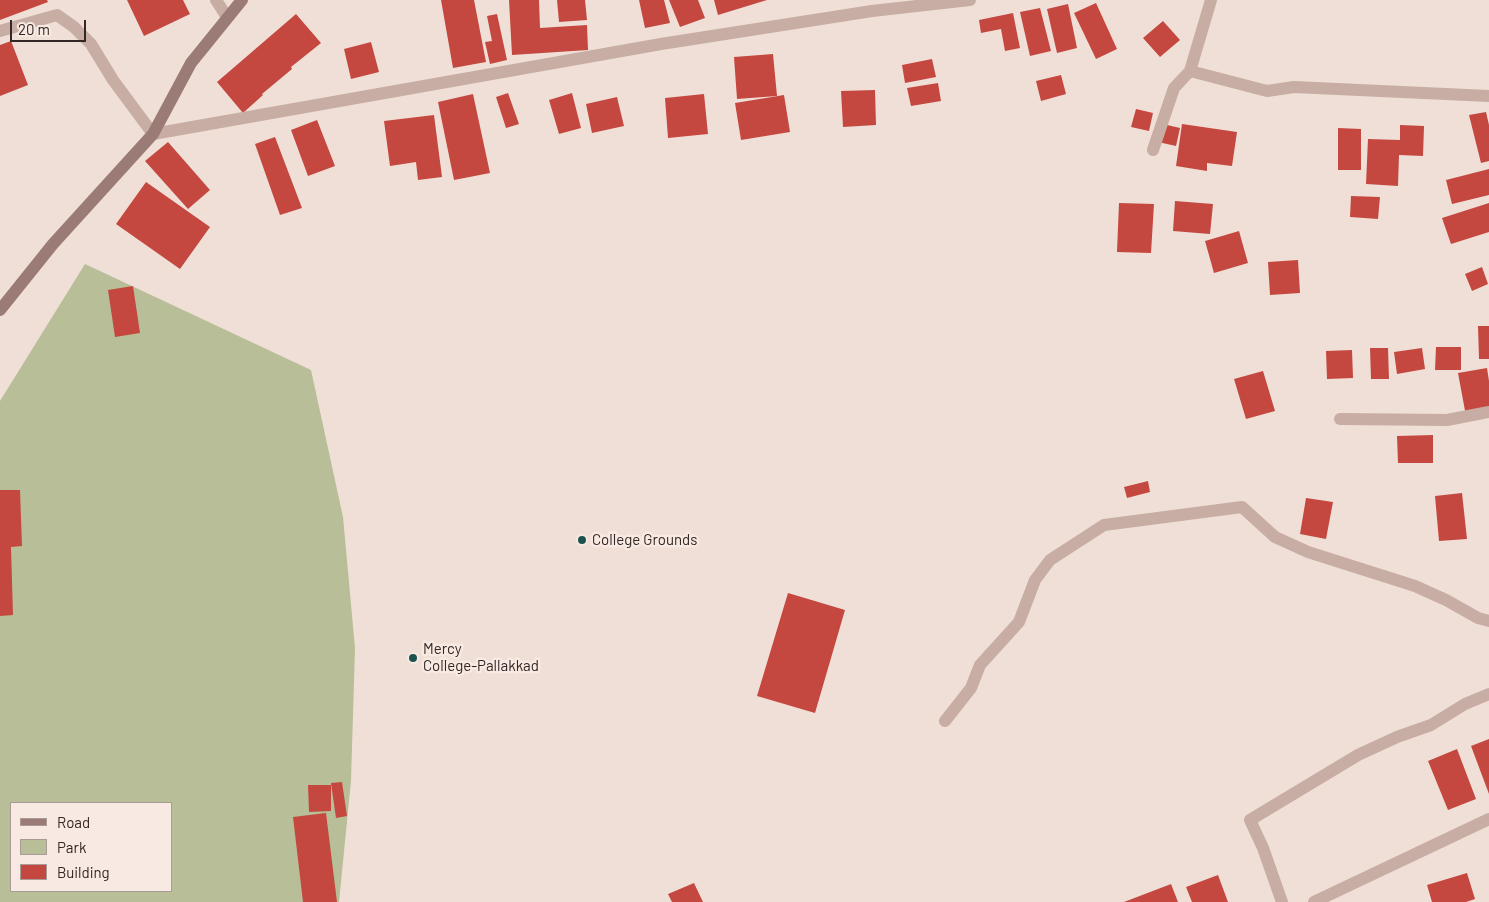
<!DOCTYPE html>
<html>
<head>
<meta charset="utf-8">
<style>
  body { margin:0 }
  #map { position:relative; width:1489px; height:902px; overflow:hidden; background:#f0dfd6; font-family:Barlow,sans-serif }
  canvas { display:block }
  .legend { position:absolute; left:10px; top:802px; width:162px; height:90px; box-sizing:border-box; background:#f8eae2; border:1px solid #a99c96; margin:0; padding:6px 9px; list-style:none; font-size:15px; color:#322725 }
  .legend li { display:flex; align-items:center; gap:10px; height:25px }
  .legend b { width:25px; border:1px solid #a99c96 }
  .scale { position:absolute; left:10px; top:20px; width:76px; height:22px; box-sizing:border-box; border:2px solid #322725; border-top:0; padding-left:6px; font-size:15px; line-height:18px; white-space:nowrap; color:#322725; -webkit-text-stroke:4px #f8eae2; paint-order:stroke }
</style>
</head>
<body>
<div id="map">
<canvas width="1489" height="902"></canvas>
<ul class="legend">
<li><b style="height:6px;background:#9b7b75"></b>Road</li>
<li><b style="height:14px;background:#b8be97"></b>Park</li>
<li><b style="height:14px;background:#c44840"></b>Building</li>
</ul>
<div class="scale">20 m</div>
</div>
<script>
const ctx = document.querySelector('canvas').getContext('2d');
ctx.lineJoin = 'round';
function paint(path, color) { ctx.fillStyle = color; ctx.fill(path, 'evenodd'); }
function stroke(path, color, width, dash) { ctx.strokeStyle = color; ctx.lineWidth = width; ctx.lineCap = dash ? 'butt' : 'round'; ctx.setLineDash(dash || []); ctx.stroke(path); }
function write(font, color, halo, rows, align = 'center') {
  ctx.font = font + ' Barlow,sans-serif'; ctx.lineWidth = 5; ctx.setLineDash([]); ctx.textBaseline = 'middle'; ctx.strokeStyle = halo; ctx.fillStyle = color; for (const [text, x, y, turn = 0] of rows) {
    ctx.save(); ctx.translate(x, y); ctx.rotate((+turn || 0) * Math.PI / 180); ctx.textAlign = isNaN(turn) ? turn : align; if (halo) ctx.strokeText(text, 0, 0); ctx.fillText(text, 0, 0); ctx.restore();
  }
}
const green = new Path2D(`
  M85,264L311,370L343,517L355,648L351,781L339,902H0V401ZM11,803H171V891H11Z`);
const building = new Path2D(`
  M0,0H47L48,2L0,20Z
  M127,0H183L190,14L144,36Z
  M441,0H474L486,62L453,68Z
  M509,0H539L540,28L587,25L588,50L512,55Z
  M557,0H585L587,20L559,22Z
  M639,0H664L670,23L645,28Z
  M669,0H698L705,18L680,27Z
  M714,0H767L718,15Z
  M1096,3L1117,49L1096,59L1074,13Z
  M1068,4L1077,48L1057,53L1047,9Z
  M1040,8L1051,51L1030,56L1020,12Z
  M1013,13L1020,48L1005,51L1001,29L981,33L979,20Z
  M296,14L321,43L291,67L292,69L262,94L263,95L243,113L217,82Z
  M497,14L507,60L490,64L485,42L492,41L487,16Z
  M1163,21L1180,40L1160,57L1143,38Z
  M11,41L28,85L0,96V45Z
  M371,42L379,72L351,79L344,49Z
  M773,54L777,96L737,99L734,57Z
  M932,59L936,77L905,83L902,65Z
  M1061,75L1066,94L1041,101L1036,81Z
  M938,83L941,101L911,106L907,88Z
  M875,90L876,125L843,127L841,91Z
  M508,93L519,124L506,128L496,97Z
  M572,93L581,128L559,134L549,100Z
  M473,94L490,173L454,180L438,102Z
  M704,94L708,134L668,138L665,98Z
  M784,95L790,132L741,140L735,103Z
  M617,97L624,126L592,133L586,104Z
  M1136,109L1153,113L1149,131L1131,127Z
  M1486,112L1489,125V161L1481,163L1469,115Z
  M434,115L442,177L418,180L416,162L390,166L384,121Z
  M317,120L335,166L308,176L291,130Z
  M1163,124L1180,128L1176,146L1158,142Z
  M1182,124L1237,132L1232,166L1207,163V171L1176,166Z
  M1400,125L1424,126L1423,156L1399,155L1398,186L1366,184L1368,139L1400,140Z
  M1338,128L1361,129V170H1338Z
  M275,137L302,208L280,215L255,144Z
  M168,142L210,190L188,209L145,161Z
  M1489,169V195L1452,204L1446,180Z
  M146,182L210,227L180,269L116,224Z
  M1351,196L1380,197L1378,219L1350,217Z
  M1175,201L1213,204L1210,234L1173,231Z
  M1119,203L1154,204L1151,253L1117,252Z
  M1489,203V232L1451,244L1442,218Z
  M1239,231L1248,263L1214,273L1205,241Z
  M1298,260L1300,293L1270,295L1268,262Z
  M1482,267L1488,284L1472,291L1465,274Z
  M133,286L140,333L115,337L108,290Z
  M1478,326H1489V359H1479Z
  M1436,347H1461V370H1435Z
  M1370,348H1388L1389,379H1371Z
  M1422,348L1425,369L1397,374L1394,352Z
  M1352,350L1353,378L1327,379L1326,351Z
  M1487,368L1489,381V411L1466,416L1458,373Z
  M1263,371L1275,411L1246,419L1234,379Z
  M1433,435V463H1398L1397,436Z
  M1148,481L1150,492L1127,498L1124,487Z
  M0,490H20L22,546L11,547L13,615L0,616Z
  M1462,493L1467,539L1439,541L1435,496Z
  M1306,498L1333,502L1326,539L1300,534Z
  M788,593L845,610L815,713L757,696Z
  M1489,739V794L1471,746Z
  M1457,749L1476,799L1448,810L1428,761Z
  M342,782L347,816L336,818L331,783Z
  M308,785H331V811L309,812Z
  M326,813L337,902H303L293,817Z
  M1467,873L1475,899L1466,902H1432L1427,885Z
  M1218,875L1228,902H1192L1186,887Z
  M694,883L703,902H672L668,894Z
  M1171,884L1178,902H1124Z`);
const minor = new Path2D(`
  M216,0L227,17
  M0,31L57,15L74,27L91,44L113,80L153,134L661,44L872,11L970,0
  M1190,71L1267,91L1294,87L1489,96
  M1153,150L1174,88L1190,71L1211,0
  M1340,419L1447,420L1489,412
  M945,721L971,688L980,665L1019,622L1035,580L1050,560L1104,525L1242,507L1275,537L1308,552L1415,586L1446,600L1478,618L1489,621
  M1282,902L1263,848L1250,820L1358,755L1397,737L1431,725L1465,704L1489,694
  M1314,902L1489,819`);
const secondary = new Path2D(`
  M0,310L53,244L153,134L191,63L242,0`);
const markers = [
  [582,540,5,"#1b534c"],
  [413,658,5,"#1b534c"]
];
const poiNames = [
  ["College Grounds",592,540],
  ["Mercy",423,649],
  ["College-Pallakkad",423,666]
];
paint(green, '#b8be97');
paint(building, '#c44840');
stroke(minor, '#c7ada3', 12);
stroke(secondary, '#9b7b75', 12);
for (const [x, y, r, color] of markers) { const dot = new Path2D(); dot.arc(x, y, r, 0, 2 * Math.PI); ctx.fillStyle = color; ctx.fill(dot); stroke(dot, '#f8eae2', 2); }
write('15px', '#322725', '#f8eae2', poiNames, 'left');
</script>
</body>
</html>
